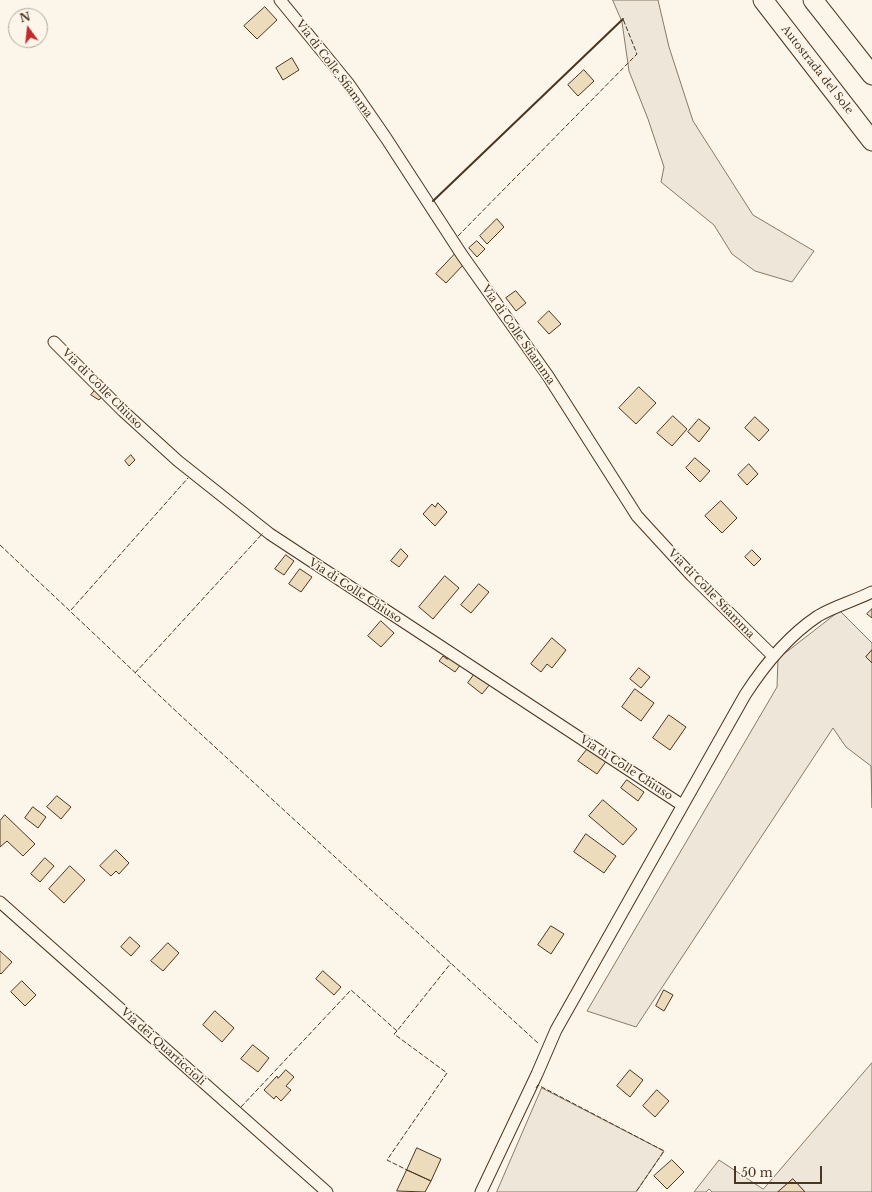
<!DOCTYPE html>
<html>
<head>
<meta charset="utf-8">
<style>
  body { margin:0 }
  #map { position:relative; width:872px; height:1192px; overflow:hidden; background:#fbf6e9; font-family:"Libre Baskerville",serif }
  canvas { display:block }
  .north { position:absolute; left:8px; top:8px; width:40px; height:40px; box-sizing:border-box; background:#fbf6e9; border:1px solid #b4a999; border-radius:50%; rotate:345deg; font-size:11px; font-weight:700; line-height:16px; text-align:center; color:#4a3520 }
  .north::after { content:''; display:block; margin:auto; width:14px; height:18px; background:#c62828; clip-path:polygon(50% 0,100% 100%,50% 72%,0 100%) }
  .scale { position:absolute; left:734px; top:1166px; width:88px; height:18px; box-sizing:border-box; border:2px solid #4a3520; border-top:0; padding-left:5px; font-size:12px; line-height:14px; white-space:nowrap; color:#4a3520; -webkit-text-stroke:3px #fbf6e9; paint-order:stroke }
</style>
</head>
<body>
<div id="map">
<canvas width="872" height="1192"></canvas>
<div class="north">N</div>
<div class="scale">50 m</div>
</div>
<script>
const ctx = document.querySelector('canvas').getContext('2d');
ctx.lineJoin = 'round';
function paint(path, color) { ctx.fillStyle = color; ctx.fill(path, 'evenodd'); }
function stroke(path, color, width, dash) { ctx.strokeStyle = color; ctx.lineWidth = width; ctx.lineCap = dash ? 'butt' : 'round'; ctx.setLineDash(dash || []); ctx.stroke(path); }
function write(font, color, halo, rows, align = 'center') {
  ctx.font = font + ' "Libre Baskerville",serif'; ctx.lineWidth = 3; ctx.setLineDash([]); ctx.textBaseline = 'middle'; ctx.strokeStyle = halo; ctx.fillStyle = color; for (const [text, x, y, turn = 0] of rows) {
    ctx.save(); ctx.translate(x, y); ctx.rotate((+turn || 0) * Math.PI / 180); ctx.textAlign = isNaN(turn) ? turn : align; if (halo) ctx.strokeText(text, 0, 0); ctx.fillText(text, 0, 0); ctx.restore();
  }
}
const green = new Path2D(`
  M613,0H658L669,47L693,121L753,215L814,251L792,282L755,271L732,254L714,225L661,182L664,167L648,119L629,71L622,22Z
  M840,611L872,643V650L866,657L872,662V808L871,766L846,747L833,728L636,1027L587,1011L777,687L778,659Z
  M872,1063V1192H805L793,1179L778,1192H712L709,1189L706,1192H694L719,1160L763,1189Z
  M542,1088L664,1151L636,1192H497Z`);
const building = new Path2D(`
  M265,7L277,20L257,39L244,26Z
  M292,58L299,70L283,80L276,68Z
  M584,70L594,81L578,96L568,85Z
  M497,219L504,227L487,244L480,236Z
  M477,241L485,249L477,257L469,248Z
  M455,254L465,263L446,283L436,274Z
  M516,291L526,303L516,311L506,298Z
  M549,311L561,324L549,334L538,322Z
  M639,387L656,403L636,424L619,408Z
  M97,388L104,394L99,400L91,395Z
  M673,416L687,429L672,446L657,433Z
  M755,417L769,430L759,441L745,428Z
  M699,419L710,428L699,442L688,432Z
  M131,455L135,460L129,466L125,461Z
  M695,458L710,471L700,482L686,468Z
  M749,464L758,474L747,485L738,475Z
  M721,501L737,518L722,533L705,516Z
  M438,503L447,512L435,526L423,514L432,504L435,507Z
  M401,549L408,556L399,567L391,561Z
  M752,550L761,559L754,566L745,557Z
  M286,555L294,561L284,575L275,569Z
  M300,569L312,577L301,592L289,584Z
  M445,576L459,588L433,619L419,607Z
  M479,584L489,592L471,613L461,605Z
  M872,609V618L867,614Z
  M381,621L394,633L381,647L368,636Z
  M552,638L566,650L552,668L547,664L541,672L531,664Z
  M872,650V663L866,657Z
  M450,655L461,664L455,672L439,661L443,656L447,659Z
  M639,668L650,677L641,688L630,679Z
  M476,672L491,683L482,694L468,683Z
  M635,689L654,703L641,721L622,707Z
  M669,715L686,727L670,750L653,738Z
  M589,747L607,760L597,774L578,761Z
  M627,780L644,792L638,801L621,788Z
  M57,796L71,807L61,819L47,807Z
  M603,800L637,829L623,845L589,816Z
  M33,807L46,817L38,828L25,818Z
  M5,815L35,844L23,856L7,841L0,847V821Z
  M586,834L616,856L604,873L574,852Z
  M116,850L129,863L119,874L116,871L111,876L100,866Z
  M45,858L54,866L40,882L31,874Z
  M70,866L85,880L64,903L49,889Z
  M551,926L564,934L551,954L538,945Z
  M130,937L140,946L131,956L121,947Z
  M168,943L179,953L163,971L151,961Z
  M0,951L12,962L1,974L0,973Z
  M323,971L341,987L334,995L316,979Z
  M22,981L36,995L25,1006L11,992Z
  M664,990L673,995L664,1011L656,1006Z
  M215,1011L234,1028L222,1042L203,1025Z
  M253,1045L269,1058L258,1072L241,1059Z
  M286,1070L294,1077L286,1086L291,1090L281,1101L276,1096L274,1099L264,1090L277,1076L278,1078Z
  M630,1070L643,1080L630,1097L617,1086Z
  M657,1090L669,1101L655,1117L643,1106Z
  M417,1148L441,1159L431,1181L407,1170Z
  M672,1160L684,1172L667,1189L654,1176Z
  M407,1170L431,1181L425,1192L397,1191Z
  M793,1179L805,1192H778Z`);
const minor = new Path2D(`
  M280,0L348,83L386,138L462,255L548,376L637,516L692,576L773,656
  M54,342L123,411L178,461L270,534L682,805
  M0,902L327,1192
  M481,1192L537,1074L556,1030L745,695C765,664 788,636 818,616C835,606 854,601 872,592`);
const motorway = new Path2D(`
  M763,0L872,141
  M813,0L872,75`);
const fence = new Path2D(`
  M458,236L637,54L623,19
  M0,545L179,714L539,1044
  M71,610L188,478
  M135,673L263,533
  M397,1031L394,1034L447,1073L387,1160L407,1170
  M536,1088L538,1085L664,1151L636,1192
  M241,1107L351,990L397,1031L451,963`);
const wall = new Path2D(`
  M433,201L623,19`);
const streetNames = [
  ["Via di Colle Sfiamma",334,69,53],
  ["Autostrada del Sole",817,70,52],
  ["Via di Colle Sfiamma",518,335,55],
  ["Via di Colle Chiuso",102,389,45],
  ["Via di Colle Chiuso",355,591,33],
  ["Via di Colle Sfiamma",711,594,46],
  ["Via di Colle Chiuso",626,768,33],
  ["Via dei Quarticcioli",163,1047,42]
];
paint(green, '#ede6d9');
stroke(green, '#887966', 1);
paint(building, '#ecdcbc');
stroke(building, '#4a3520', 1);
stroke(minor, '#4a3520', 13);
stroke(motorway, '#4a3520', 21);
stroke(minor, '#fbf6e9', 11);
stroke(motorway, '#fbf6e9', 19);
stroke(fence, '#4a3520', 1, [5, 2]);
stroke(wall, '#4a3520', 2);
write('11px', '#4a3520', '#fbf6e9', streetNames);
</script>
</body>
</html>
